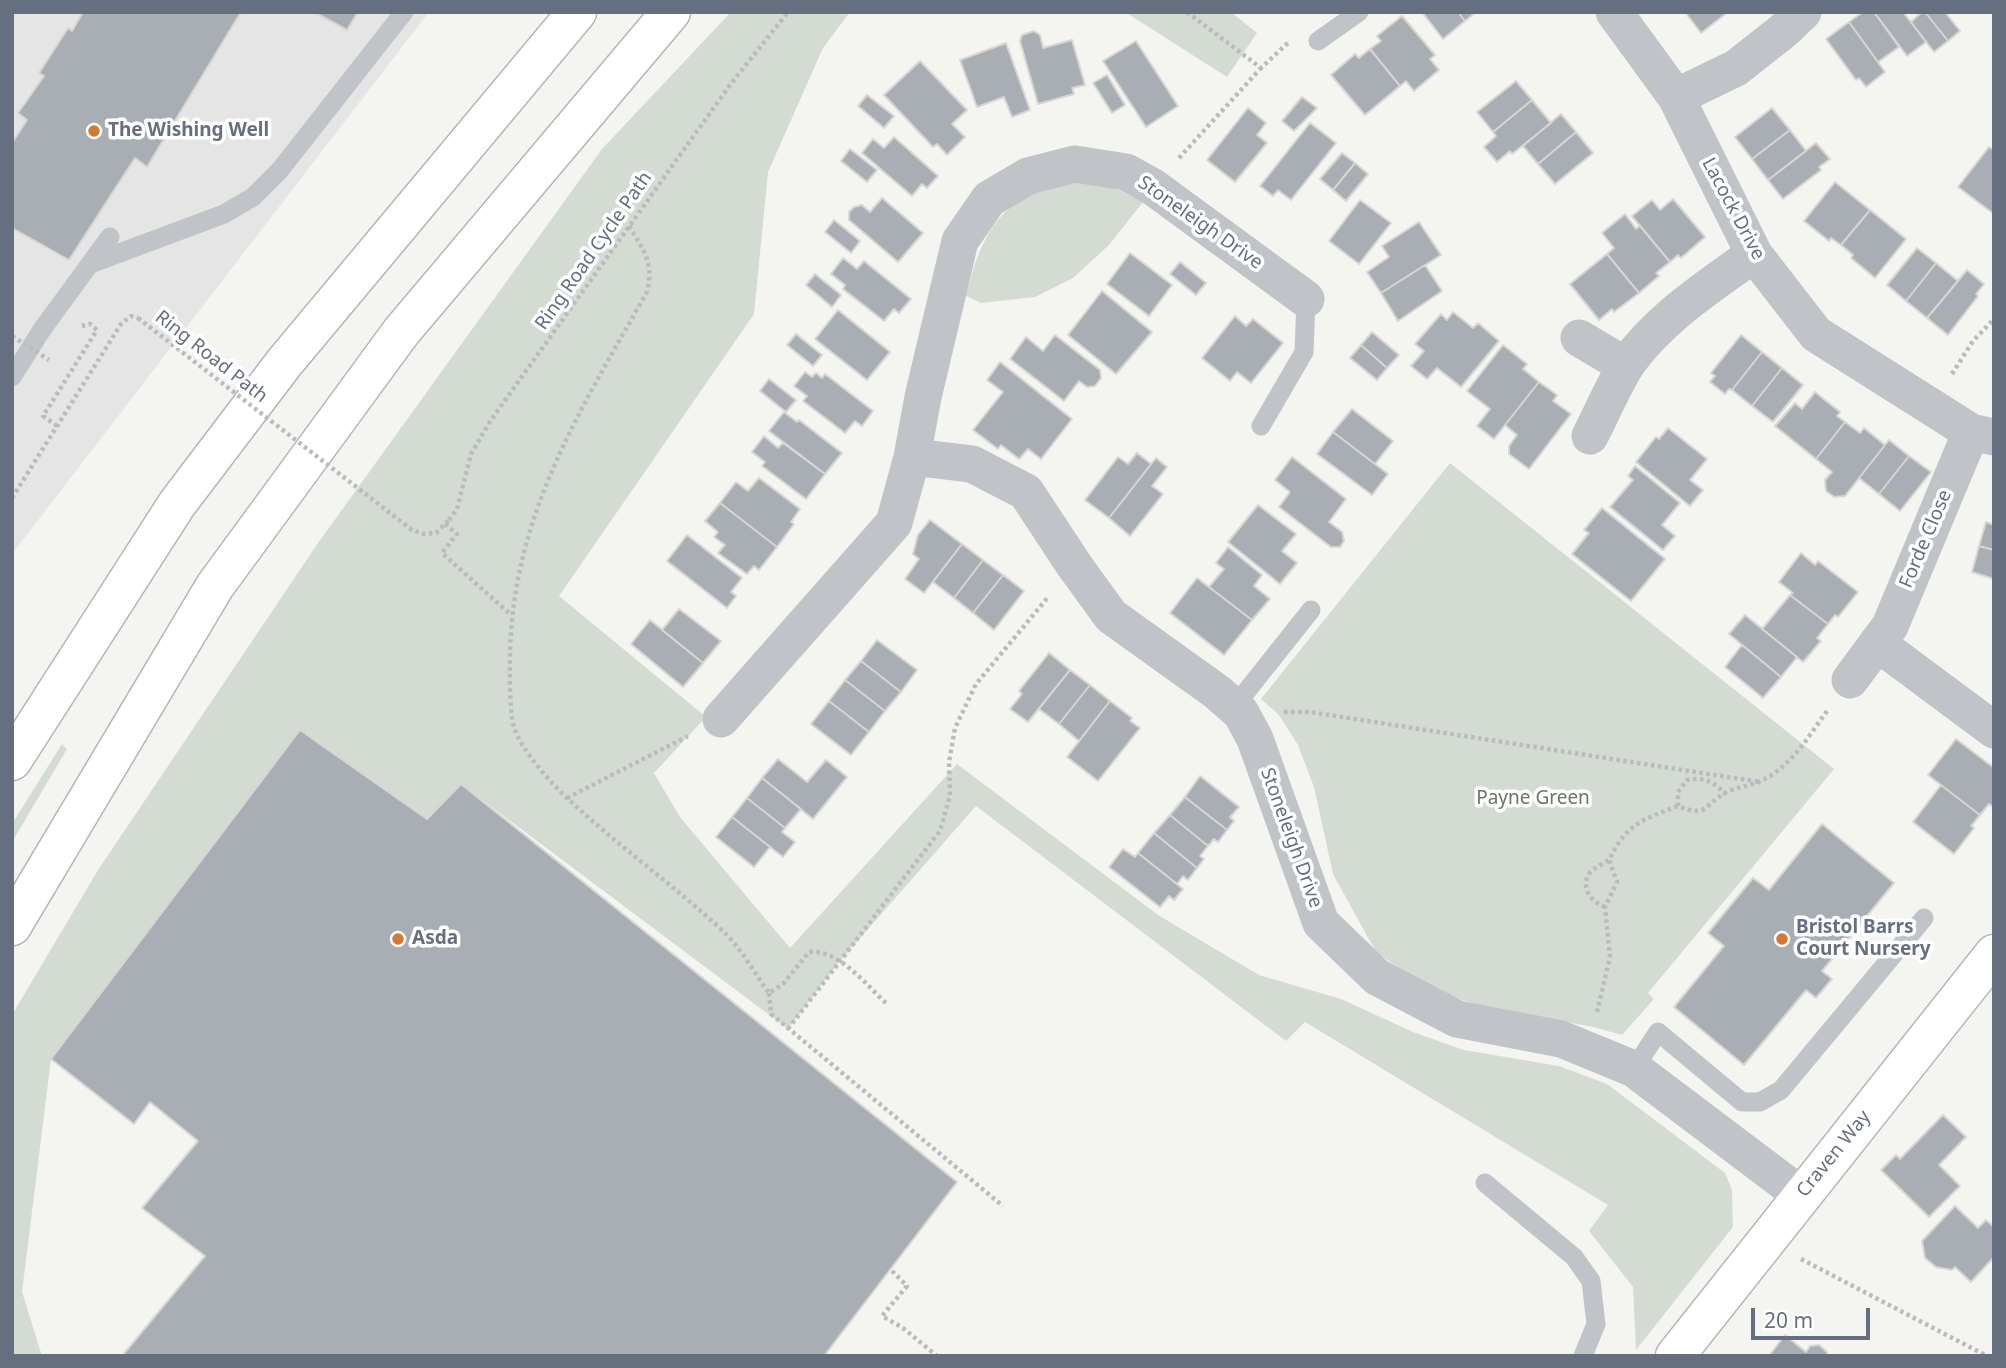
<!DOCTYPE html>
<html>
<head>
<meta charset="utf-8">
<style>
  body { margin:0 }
  #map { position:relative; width:2006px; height:1368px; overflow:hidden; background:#f4f5f1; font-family:"Noto Sans",sans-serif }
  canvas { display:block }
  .frame { position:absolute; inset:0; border:14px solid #666f80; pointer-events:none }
  .scale { position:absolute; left:1751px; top:1308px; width:119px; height:32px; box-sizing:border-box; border:4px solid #666f80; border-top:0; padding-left:9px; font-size:21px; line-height:24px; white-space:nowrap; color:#666f80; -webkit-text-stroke:5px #fff; paint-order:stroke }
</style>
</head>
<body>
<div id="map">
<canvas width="2006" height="1368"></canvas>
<div class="frame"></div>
<div class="scale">20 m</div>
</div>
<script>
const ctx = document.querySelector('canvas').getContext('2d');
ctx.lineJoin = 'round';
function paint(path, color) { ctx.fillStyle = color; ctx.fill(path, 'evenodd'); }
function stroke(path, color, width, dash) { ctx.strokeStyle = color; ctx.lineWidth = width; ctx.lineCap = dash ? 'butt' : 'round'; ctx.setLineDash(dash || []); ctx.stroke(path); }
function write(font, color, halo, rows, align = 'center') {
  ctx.font = font + ' "Noto Sans",sans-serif'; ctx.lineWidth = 7; ctx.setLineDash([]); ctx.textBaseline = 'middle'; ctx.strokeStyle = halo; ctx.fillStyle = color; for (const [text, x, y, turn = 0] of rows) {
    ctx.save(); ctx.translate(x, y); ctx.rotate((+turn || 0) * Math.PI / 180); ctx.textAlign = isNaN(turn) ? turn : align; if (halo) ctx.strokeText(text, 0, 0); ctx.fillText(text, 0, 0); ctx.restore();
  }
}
const built = new Path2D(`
  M12,12H429L12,554Z`);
const green = new Path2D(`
  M731,12H850L823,48L768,172L754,314L559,596L706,717L654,773L680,817L790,948L957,764L1158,915L1259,975L1341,999L1413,1032L1464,1050L1559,1066L1607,1084L1725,1173L1732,1190L1733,1227L1636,1350L1633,1287L1589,1231L1608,1205L1305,1022L1286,1041L976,806L840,961L788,1029L461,784L427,819L300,730L51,1059L22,1292L42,1356H12V1015L98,870L318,543L602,149Z
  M1125,12H1231L1257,33L1227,77Z
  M1086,181L1105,183L1143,202L1109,245L1073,278L1035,297L981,303L966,296C976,256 988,217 1027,196C1043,186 1067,185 1086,181Z
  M1450,463L1834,769L1648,993L1654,999L1622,1035L1593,1027L1484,1007L1431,990L1376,952L1333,874L1314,787L1298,745L1279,715L1261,699Z
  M62,744L67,749L12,842V824Z`);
const building = new Path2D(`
  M83,12H241L147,167L135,158L69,260L12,228V143L27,120L18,113L44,76L39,73L68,28L72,31Z
  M314,12H358L347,30Z
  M1422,12H1458L1465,21L1443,39Z
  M1458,12H1476L1465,21Z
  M1685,12H1728L1701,33Z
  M1863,12H1874L1899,47L1878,62L1849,22Z
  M1874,12H1903L1926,42L1907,56Z
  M1922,12H1925L1948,41L1934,52L1911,22Z
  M1925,12H1945L1960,31L1948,41Z
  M1402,16L1435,55L1430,59L1439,70L1414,91L1406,81L1400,86L1370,49L1381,41L1377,36Z
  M1849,22L1885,72L1866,87L1859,78L1856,80L1826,39Z
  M1034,31L1040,35L1043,48L1072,40L1085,85L1072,88L1074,94L1038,104L1020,41L1022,35Z
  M1136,41L1178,106L1146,127L1103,61Z
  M1006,43L1030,110L1012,117L1004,97L977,107L960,60Z
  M1370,49L1400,86L1365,115L1331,75L1355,54L1359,58Z
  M920,61L967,110L952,124L965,137L947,155L937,144L933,147L884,95Z
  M1107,75L1125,105L1112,113L1093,83Z
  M1516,81L1532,100L1493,132L1477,112Z
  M867,95L894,116L884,128L858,106Z
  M1302,97L1317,108L1294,131L1282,121Z
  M1532,100L1551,123L1512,154L1510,151L1497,162L1484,147L1496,136L1493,132Z
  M1248,108L1266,123L1257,135L1267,143L1235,182L1207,160Z
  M1772,108L1790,130L1752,159L1735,137Z
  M1561,114L1576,132L1538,164L1523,146Z
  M1310,123L1336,143L1291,200L1278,190L1273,196L1260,186Z
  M1790,130L1806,151L1768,180L1752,159Z
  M1576,132L1593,153L1555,184L1538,164Z
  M894,137L938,176L927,188L922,184L912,196L862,153L873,139L884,148Z
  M1816,143L1830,159L1819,167L1821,170L1783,199L1768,180Z
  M1989,147L1994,150V214L1958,187Z
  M850,149L877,170L867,182L841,161Z
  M1342,153L1355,163L1333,190L1320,179Z
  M1355,163L1368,174L1346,201L1333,190Z
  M1835,182L1870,210L1841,245L1831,238L1829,241L1804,221Z
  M882,198L923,233L898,262L849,220V212L854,207L862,205L870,212Z
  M1673,199L1705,237L1681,258L1678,255L1670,262L1632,216L1652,200L1660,210Z
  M1360,200L1391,223L1359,264L1329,241Z
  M1870,210L1906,239L1875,278L1851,258L1853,255L1841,245Z
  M1625,214L1636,229L1640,226L1670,262L1656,273L1659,276L1639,293L1607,254L1614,248L1602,233Z
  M834,220L860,241L851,253L825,232Z
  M1419,222L1441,255L1381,293L1367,272L1389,257L1382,246Z
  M1917,248L1936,263L1906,301L1887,285Z
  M1130,253L1172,285L1149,316L1107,284Z
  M1607,254L1639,293L1614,312L1612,309L1599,320L1570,284Z
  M843,258L857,269L864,261L911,299L899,313L894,309L884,321L843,289L845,285L831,274Z
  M1180,262L1206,283L1196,295L1170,274Z
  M1936,263L1958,281L1927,318L1906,301Z
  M1425,265L1442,291L1398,321L1381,293Z
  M1967,270L1984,284L1976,294L1978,296L1948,335L1927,318Z
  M815,274L841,295L832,307L806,285Z
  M1102,291L1152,332L1116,374L1068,335Z
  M838,310L890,352L867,380L815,339Z
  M1453,312L1473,328L1478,323L1499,341L1461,387L1437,368L1427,379L1411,366L1424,351L1415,344L1441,314L1447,320Z
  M1235,316L1246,326L1253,319L1283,343L1251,383L1237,372L1230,381L1202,358Z
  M1372,332L1399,355L1387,368L1361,345Z
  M796,334L822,355L813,366L787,345Z
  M1055,335L1100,370L1101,378L1095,386L1087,387L1079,381L1064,401L1010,359L1026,337L1043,351Z
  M1741,335L1762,352L1732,390L1729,389L1725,394L1710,382L1715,376L1711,373Z
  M1361,345L1387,368L1377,380L1350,358Z
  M1503,345L1527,364L1523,369L1539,382L1494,439L1477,426L1490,409L1467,391Z
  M1762,352L1782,368L1752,406L1732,390Z
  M1000,362L1072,419L1041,459L1028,449L1019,459L1001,445L998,449L973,430L1003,392L987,380Z
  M1782,368L1803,385L1773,422L1752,406Z
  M805,372L812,377L816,373L822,378L825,374L873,411L862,426L855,421L845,433L803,401L807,396L794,386Z
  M769,379L796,400L786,412L760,391Z
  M1539,382L1557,395L1553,401L1571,414L1529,469L1509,454V446L1517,435L1505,425Z
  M1815,392L1840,412L1837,416L1845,422L1816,459L1775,426L1795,403L1802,409Z
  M1352,409L1393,441L1375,464L1333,432Z
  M784,412L797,422L799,420L842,453L825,474L769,431Z
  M1845,422L1860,433L1864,428L1885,445L1845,496L1834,497L1826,491L1825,480L1832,472L1816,459Z
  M1668,428L1707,459L1690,480L1703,490L1690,506L1636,462L1656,437L1659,439Z
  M1333,432L1388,474L1372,495L1317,454Z
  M764,436L778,448L783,443L825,474L806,499L762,466L765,462L752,452Z
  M1889,440L1909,456L1879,494L1859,478Z
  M1137,453L1151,464L1109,518L1085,500L1118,457L1128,464Z
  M1909,456L1931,472L1900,511L1879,494Z
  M1292,457L1346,499L1329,522L1342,532L1344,541L1340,547H1331L1279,507L1290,492L1275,480Z
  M1156,458L1167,467L1152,486L1163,494L1130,536L1109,518Z
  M1635,466L1680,503L1662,525L1675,536L1663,550L1610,507L1633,480L1628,476Z
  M759,478L800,509L791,522L794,524L777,547L720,503L736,482L748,491Z
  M720,503L777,547L759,570L754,566L747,574L718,553L725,545L714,537L718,532L705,521Z
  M1258,505L1296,534L1282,551L1297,563L1280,584L1228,542Z
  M1602,508L1665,559L1631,601L1572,554L1589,533L1584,530Z
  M930,520L962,544L924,593L905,579L919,559L913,554L918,535Z
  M1986,522L1994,525V550L1979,546Z
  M687,535L742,578L731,592L736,596L727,608L667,561Z
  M962,544L983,560L954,598L933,582Z
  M1979,546L1994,550V579L1972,572Z
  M1228,547L1262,575L1254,586L1270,599L1252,620L1209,587L1224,569L1216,563Z
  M1801,553L1815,565L1818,561L1858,592L1838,617L1835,615L1828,624L1790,595L1793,593L1779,582Z
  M983,560L1003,575L973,613L954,598Z
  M1003,575L1024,591L994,630L973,613Z
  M1197,578L1252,620L1224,655L1170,613Z
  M1790,595L1828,624L1817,638L1821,641L1803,662L1762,629Z
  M679,609L721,641L703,663L662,630Z
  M1745,615L1797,657L1781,677L1729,634Z
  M650,620L703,663L683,687L631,644Z
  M877,640L917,670L901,692L861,661Z
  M1742,645L1781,677L1763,698L1725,667Z
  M1049,653L1070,670L1028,722L1010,709L1022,694L1019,691Z
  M861,661L901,692L885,711L845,680Z
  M1070,670L1090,685L1059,724L1039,709Z
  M845,680L885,711L869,732L829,701Z
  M1090,685L1110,701L1079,741L1059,724Z
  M829,701L869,732L851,755L811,724Z
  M1110,701L1132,718L1130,721L1140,728L1098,781L1067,757Z
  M300,730L427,819L461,784L957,1182L824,1356H122L205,1256L142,1208L198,1141L150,1102L134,1124L51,1059Z
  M1956,739L1994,768V804L1992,806L1989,804L1980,815L1928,775Z
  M778,759L807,782L826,760L847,777L813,819L762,778Z
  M1200,776L1239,807L1230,817L1234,821L1227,830L1185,797Z
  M762,778L801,809L785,828L747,798Z
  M1941,785L1980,815L1971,826L1974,828L1954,854L1913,822Z
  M1185,797L1227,830L1218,842L1214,839L1208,846L1170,815Z
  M747,798L785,828L782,832L795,842L783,857L732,817Z
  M1170,815L1208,846L1200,856L1204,859L1197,868L1154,833Z
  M732,817L770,847L754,867L716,837Z
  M1822,824L1894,883L1822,971L1832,979L1816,998L1806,990L1744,1065L1674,1007L1724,946L1708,933L1753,878L1769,890Z
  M1154,833L1197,868L1188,880L1183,876L1177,884L1138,853Z
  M1123,849L1135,857L1138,853L1183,889L1174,900L1169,896L1160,907L1109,867Z
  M1943,1115L1966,1137L1939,1165L1960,1186L1929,1217L1881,1170L1896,1155L1900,1159Z
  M1955,1206L1978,1228L1986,1220L1994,1227V1257L1971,1282L1955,1267L1952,1270L1936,1267L1925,1258L1922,1241Z
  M1785,1335L1806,1352L1810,1346L1819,1345L1827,1352V1356H1769Z`);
const path = new Path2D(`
  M1187,12L1261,68L1290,41
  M1179,158L1261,68
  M629,226C644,251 654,262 647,292C581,409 513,514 510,654C510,671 509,712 514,727C520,749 551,783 568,799C618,846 675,886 725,933C742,950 755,974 769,993L783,984L809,952C839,949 866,985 886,1003
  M1952,374L1973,341L1994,319
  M57,426L43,416L97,330L90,324L82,326
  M12,498L121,324L131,316L138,318
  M449,520L457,509L471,454L491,420L730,85L788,12
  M445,524L457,534L442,553L510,614
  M1284,712H1310L1760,782
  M567,798L688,736
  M1678,806V792L1687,780C1705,777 1713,781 1725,794
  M1605,907C1592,903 1580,888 1589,874C1593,868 1603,864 1609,860
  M769,993L771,1014L1003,1206
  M1597,1012L1610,957L1605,907L1617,882L1609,860C1627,823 1642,820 1678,806C1707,818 1704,805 1725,793C1736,787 1750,786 1761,781C1791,767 1808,737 1827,711
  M788,1029L940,831L950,796L949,762L955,728L976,684L1049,596
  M1801,1259L1987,1356
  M892,1271L907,1286L882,1316L903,1328L937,1356`);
const lane = new Path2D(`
  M1318,41L1359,12
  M90,264L110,237
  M12,377L43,328L90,264L224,214L253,197L280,170L404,12
  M1261,426L1304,352L1306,299
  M1234,707L1311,610
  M1634,1069L1658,1032L1742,1102H1760L1781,1090L1924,918
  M1485,1183L1574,1257L1591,1281L1596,1324L1583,1356`);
const street = new Path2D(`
  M1614,12L1676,97L1754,254L1816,334L1971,432L1994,437
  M1676,97L1736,68L1783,31L1803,12
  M1579,338L1626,366
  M1590,436C1602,413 1613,386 1627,364C1659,318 1710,286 1754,254
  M912,457L923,397L960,241L989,199L1028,176L1075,164L1126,172L1153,187L1306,299
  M1877,643L1994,730
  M1850,680L1890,626L1971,432
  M721,719L894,523L912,457L972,464L1026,492L1074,565L1111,616L1217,692L1241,713L1255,739L1321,923L1377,977L1457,1019L1561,1039L1634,1069L1801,1195`);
const secondary = new Path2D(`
  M1675,1356L1994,954`);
const highway = new Path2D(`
  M12,761L177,504L284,363L577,12
  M12,926L215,586L401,332L671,12`);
const pathBridge = new Path2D(`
  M138,318L412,530L424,534L436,533L449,520
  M12,336L49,360`);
const markers = [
  [94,131,7,"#d47932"],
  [398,939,7,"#d47932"],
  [1782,939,7,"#d47932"]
];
const poiNames = [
  ["The Wishing Well",108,131],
  ["Bristol Barrs",1796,928],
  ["Court Nursery",1796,950],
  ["Asda",412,939]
];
const streetNames = [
  ["Lacock Drive",1733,209,62],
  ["Stoneleigh Drive",1200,223,35],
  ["Ring Road Cycle Path",594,251,-55],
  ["Ring Road Path",211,357,38],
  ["Forde Close",1926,539,-67],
  ["Stoneleigh Drive",1291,838,70],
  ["Craven Way",1834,1154,-51]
];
const parkNames = [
  ["Payne Green",1533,799]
];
paint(built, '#e5e5e5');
paint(green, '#d4dbd3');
paint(building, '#a9aeb5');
stroke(building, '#d6d6d4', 2);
stroke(secondary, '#b3b6bb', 41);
stroke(highway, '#b3b5b9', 41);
stroke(path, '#babbbe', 4.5, [3.5, 3.5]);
stroke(lane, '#c0c3c7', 19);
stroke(street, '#c0c3c7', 37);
stroke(secondary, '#fff', 38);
stroke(highway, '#fff', 38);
stroke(pathBridge, '#babbbe', 4.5, [3.5, 3.5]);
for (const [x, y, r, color] of markers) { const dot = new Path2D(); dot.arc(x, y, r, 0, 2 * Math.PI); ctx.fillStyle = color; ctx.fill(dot); stroke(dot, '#fff', 2.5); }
write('bold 19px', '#666f80', '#fff', poiNames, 'left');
write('19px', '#666f80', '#fff', streetNames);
write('19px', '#647864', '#fff', parkNames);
</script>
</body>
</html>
